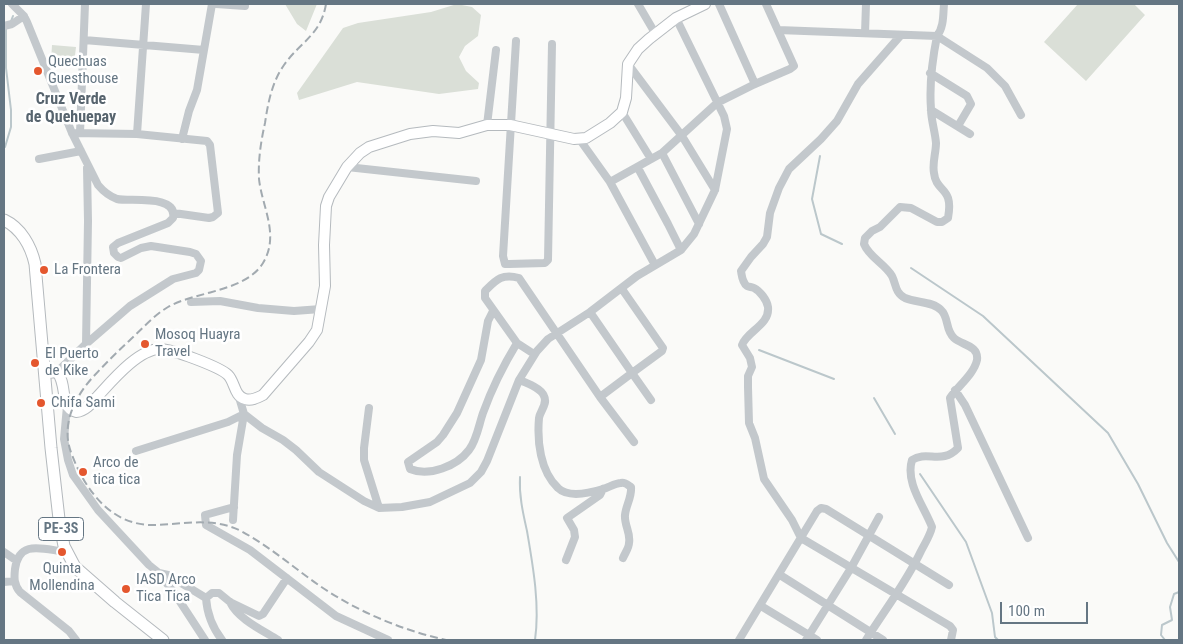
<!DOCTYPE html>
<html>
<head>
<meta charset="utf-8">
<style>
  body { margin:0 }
  #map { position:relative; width:1183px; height:644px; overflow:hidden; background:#fafaf8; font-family:"Roboto Condensed",sans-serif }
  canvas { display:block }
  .frame { position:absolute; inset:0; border:5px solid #657683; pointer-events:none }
  .scale { position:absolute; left:1000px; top:602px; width:88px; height:22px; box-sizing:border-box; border:2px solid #657683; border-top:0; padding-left:6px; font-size:15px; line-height:18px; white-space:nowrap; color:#657683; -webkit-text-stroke:4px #fff; paint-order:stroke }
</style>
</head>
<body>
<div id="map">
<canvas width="1183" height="644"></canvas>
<div class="frame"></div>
<div class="scale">100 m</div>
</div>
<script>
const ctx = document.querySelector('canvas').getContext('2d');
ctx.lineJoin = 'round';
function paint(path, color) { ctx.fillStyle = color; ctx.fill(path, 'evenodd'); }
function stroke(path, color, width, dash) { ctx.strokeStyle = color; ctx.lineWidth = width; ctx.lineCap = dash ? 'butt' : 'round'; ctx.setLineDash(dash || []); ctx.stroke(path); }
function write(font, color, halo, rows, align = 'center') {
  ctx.font = font + ' "Roboto Condensed",sans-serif'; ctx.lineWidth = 5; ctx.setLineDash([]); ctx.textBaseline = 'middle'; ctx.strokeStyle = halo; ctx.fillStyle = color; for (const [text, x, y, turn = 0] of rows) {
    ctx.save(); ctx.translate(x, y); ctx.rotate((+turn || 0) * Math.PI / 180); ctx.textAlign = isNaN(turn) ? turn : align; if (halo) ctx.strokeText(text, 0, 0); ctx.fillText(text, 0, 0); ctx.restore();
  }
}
const green = new Path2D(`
  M285,4H317L306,31L297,24Z
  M457,4L472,7L481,15L478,36L465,46L459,57L466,71L479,83L478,89L439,94L357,82L299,100L297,93L343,28L358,23L431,12Z
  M1078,4H1134L1145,15L1086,81L1044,42Z
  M52,45L76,47L74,64L51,62Z`);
const stream = new Path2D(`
  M11,21L13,16
  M5,147L11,127V110L6,68V29
  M820,156L812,199L821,234L842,244
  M911,268L983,316L1108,433L1138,484L1167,543L1179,562
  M759,350L834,379
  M874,398L895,434
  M920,474L966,542L992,613L995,637L998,640
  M520,477C519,496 523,513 527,531C533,566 540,605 535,640
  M1165,640L1161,635L1162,625L1172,620L1170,607L1174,594L1179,592`);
const minor = new Path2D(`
  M12,4L24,16L27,22L72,133L98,185C103,191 109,196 117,199C130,202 178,194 173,218L168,223L118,243L113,247L114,253L118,257L121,258L141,248L151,246L190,252L196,254L201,261L199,270L196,273L173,279L130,306L86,344L57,372
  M216,4L245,6
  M638,4L655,33
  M719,4L755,84
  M4,26L12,24L24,16
  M778,30L937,36L987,68L1005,86L1021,115
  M865,33L866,4
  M901,35L858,84L837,121L821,139L789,169L779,188L770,213L767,237L763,244L751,257L741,271C742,276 742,282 747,286C749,287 752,287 754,288C760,291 767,300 768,307C770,325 747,331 742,345L750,358L752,367L748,376V387L749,423L755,438L764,479L792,520L801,538L950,626L953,630L951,640
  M84,40L204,50
  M516,41L503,256L505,264H509L545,263L548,260L552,44
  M628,64L682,136L715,190
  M930,73L967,96L971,104L958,126
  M931,110L970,134
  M622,112L651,159
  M487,125L496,50
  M72,133L137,134L207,141L210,145L218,213L213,217L209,218L174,213
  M80,133L85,4
  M137,134L146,4
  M182,139L189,111L197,90L212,4
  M580,140L610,182
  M662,153L699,224
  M39,159L81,151
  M347,167L476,181
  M638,168L668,224L681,250
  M655,265L610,182L662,153L717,103L755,84L790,69L794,66L766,4
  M622,289L663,348L662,351L632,373L651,400
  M191,302L220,301L258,308L294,311L321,309
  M493,311L488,321L481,360L457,413L443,435L437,442L408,462L410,469C429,477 457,466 469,450C477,440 479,424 483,413C492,388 503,366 517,343
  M86,344L88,221L87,168
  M534,354L517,343L485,298V291C496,280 502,273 519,278L600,397L632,373L590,312
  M519,380C527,383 541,388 544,396C548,404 540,411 539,418C537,441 540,471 558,488C568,498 590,493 603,489C608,488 615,483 621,483C625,482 628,485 631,487C632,497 626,505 625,515C624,525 631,533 629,543C629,548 625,553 623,558
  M955,390L965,405L1028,538
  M600,397L634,442
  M67,406L64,439L68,460L73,475L98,510L149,565L159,573L175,594L205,640
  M369,408L364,448V460L379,508
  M244,414L262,428L283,440L296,450L319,472L364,501L379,508L402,507L430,502L470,483L481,472L487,461L519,380L537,351L548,339L590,312L637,276L681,250L694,234L715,190L727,129L724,116L676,18
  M136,451L228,422L244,414
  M234,507L205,515L206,525L250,550L336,616L388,640
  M233,520L237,455L244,414L239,397
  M4,552L17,561
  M67,552C45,550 19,538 15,569C14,578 14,585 20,592L69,631L76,640
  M566,560L575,537L574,530L567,518L600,495L603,489
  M159,573L168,575L206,598
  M780,575L883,640
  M4,582L14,581
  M230,602C238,619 262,630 278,640
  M761,606L817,640
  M222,640C212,627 207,614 206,598L212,593H219L230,602L259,616L263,614L287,578
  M739,640L817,511L821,508L826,509L949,585
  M806,640L851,568L879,517
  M866,640C884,611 906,583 921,551C925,543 930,536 932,527C924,506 905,483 912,460C927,450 942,465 958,448L950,398C958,386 974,374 977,360C979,345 961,345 954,338C945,330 949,317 941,310C933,301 916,303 905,298C895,293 896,284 892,276C885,264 869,257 864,244L865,238L872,231L880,227L900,207L911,208L937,222H942L948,218C954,186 936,193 934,173C932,163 936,153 936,143C935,131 931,120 931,109C929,83 932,61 937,36C944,27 943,15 944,4`);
const major = new Path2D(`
  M45,373L57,372C68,385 59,408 76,412C85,411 91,404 97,397C111,382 138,349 160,349C172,349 220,367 228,375C235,382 234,396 245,399C251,401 257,398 263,395L309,342L317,330L325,286L324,245L326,206L329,197L347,167L360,153L369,147L410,134L433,131L459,133L487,125H510L574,139L586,138L610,123L622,112L626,98L628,64L638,49L649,39L676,18L705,4`);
const highway = new Path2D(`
  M4,220C21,228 31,246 35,264L51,448L59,519L64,546L75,567L115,602L163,640`);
const rail = new Path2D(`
  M326,4C321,35 300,42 284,65C272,82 268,103 265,123C261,141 258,160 259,179C262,207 280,235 263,263C245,292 196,291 168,307C153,316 142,329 129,341C117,352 105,364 93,377C74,398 60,426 72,455C86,492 113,527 156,525C185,524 213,517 241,531C269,546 294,568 320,586C358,612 402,630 446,640`);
const markers = [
  [38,71,5,"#e4572e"],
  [44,270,5,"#e4572e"],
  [145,344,5,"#e4572e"],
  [35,363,5,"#e4572e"],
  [41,403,5,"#e4572e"],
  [83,472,5,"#e4572e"],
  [62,552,5,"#e4572e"],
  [126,589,5,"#e4572e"]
];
const shields = [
  [61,529,45]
];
const shieldNames = [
  ["PE-3S",61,529]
];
const poiNames = [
  ["Quechuas",48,62],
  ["Guesthouse",48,79],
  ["La Frontera",54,270],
  ["Mosoq Huayra",155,335],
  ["Travel",155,352],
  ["El Puerto",45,354],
  ["de Kike",45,371],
  ["Chifa Sami",51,403],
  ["Arco de",93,463],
  ["tica tica",93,480],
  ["Quinta",62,569,"center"],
  ["Mollendina",62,586,"center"],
  ["IASD Arco",136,580],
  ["Tica Tica",136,597]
];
const neighbourhoodNames = [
  ["Cruz Verde",71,100],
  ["de Quehuepay",71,118]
];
paint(green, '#dadfd7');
stroke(stream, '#bbc7cb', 2);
stroke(major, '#b5babe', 12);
stroke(highway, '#b4b9bd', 13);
stroke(minor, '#c3c8cc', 8);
stroke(major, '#fff', 10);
stroke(highway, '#fff', 11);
stroke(rail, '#a2aab0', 2, [8, 4]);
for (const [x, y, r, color] of markers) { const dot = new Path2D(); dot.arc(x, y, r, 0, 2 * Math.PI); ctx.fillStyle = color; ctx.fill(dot); stroke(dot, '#fff', 2); }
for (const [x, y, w] of shields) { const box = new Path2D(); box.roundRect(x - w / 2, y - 11.5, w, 23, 4); ctx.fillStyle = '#fff'; ctx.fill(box); stroke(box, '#657683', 1); }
write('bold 14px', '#657683', null, shieldNames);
write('15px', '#657683', '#fff', poiNames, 'left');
write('bold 16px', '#57646e', '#fff', neighbourhoodNames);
</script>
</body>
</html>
